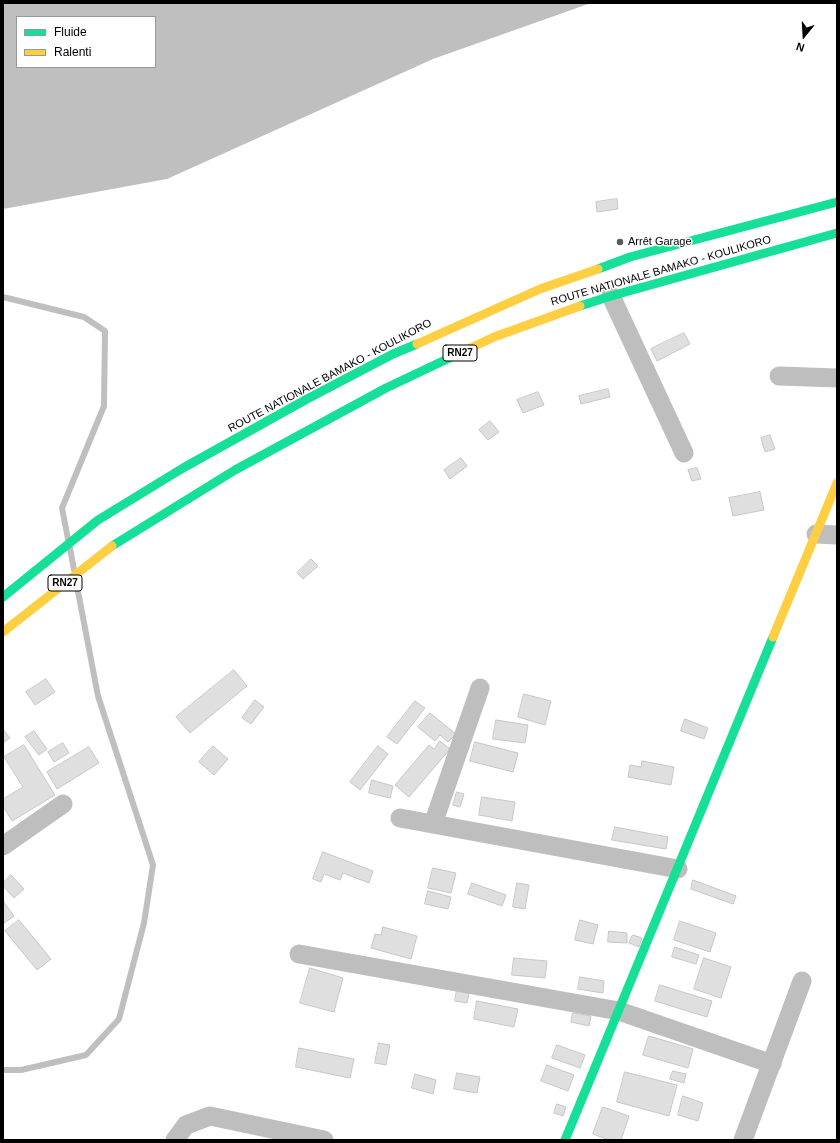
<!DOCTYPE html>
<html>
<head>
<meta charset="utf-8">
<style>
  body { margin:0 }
  #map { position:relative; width:840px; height:1143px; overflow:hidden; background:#fff; font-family:Arial,sans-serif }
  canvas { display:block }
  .frame { position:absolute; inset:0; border:4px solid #000; pointer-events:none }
  .legend { position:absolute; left:16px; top:16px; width:140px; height:52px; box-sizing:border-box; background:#fff; border:1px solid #999; margin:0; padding:5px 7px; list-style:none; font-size:12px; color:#000 }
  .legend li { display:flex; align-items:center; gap:8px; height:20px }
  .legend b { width:20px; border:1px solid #999 }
  .north { position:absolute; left:784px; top:16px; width:40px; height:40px; -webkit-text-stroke:3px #fff; paint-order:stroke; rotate:198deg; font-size:11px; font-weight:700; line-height:16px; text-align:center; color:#000 }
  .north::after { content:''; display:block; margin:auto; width:14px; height:18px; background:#000; clip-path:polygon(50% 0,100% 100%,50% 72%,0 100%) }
</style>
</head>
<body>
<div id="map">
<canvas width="840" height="1143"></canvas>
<div class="frame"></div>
<ul class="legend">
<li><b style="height:5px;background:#16e098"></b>Fluide</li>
<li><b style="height:5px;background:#ffcf43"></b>Ralenti</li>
</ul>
<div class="north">N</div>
</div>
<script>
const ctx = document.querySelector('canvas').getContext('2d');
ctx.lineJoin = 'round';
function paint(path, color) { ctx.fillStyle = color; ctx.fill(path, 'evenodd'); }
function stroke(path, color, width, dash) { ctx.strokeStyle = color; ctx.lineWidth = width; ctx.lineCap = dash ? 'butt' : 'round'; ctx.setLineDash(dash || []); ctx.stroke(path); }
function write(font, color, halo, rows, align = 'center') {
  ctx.font = font + ' Arial,sans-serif'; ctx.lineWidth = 3; ctx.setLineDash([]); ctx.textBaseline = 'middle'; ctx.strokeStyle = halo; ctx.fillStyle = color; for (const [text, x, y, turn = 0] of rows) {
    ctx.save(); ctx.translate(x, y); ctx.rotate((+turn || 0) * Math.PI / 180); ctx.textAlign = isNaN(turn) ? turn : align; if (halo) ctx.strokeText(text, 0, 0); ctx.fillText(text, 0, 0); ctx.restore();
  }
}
const water = new Path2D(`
  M3,3H591L433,59L167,179L3,209ZM17,17H155V67H17Z`);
const stream = new Path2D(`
  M3,297L84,317L105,331L104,406L62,508L68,539
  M70,548L74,570
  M3,1070H21L86,1055L119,1019L144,923L153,865L98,696L76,581`);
const building = new Path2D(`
  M617,199L618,209L597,212L596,202Z
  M684,333L690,344L657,361L651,349Z
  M608,389L610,397L581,404L579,396Z
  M538,392L544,405L523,413L517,400Z
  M490,421L499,432L488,440L479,430Z
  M770,435L775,449L765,452L761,438Z
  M461,458L467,466L450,479L444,470Z
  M697,468L701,479L692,481L688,470Z
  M760,492L764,510L733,516L729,498Z
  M311,559L318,566L303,579L297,573Z
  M234,670L247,686L190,733L176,717Z
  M46,679L55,692L35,705L26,692Z
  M524,694L551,701L545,725L518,717Z
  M255,700L264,707L251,724L242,718Z
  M415,701L425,708L397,744L387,737Z
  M430,713L456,734L448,742L440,735L435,741L418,727Z
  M685,719L708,728L704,739L681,731Z
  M496,720L528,725L525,743L493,739Z
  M3,729L10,738L3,743Z
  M34,731L47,749L39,755L25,737Z
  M440,741L450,749L409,797L395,785L429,745L434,749Z
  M475,742L518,753L513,772L470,761Z
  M63,743L69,753L54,762L48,752Z
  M24,745L55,795L12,821L3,806V799L23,787L4,757Z
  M213,746L228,759L214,775L199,762Z
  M378,746L388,754L360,790L350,782Z
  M89,747L99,763L57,789L47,772Z
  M642,761L674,767L671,785L628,777L630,765L641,767Z
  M372,780L393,786L390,798L369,793Z
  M457,792L464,794L460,807L453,805Z
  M482,797L515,802L512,821L479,815Z
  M615,827L668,837L666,849L612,840Z
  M323,852L373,871L369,883L343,873L340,880L324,874L321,882L313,879Z
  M433,868L456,873L451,893L428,888Z
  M11,875L24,889L14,898L3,886V883Z
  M693,880L736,896L733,904L691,889Z
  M472,883L506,895L502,906L468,894Z
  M517,883L529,885L525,909L513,907Z
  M428,891L451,897L448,909L425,904Z
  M3,901L14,916L3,924Z
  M19,920L51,959L37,970L5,931Z
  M580,920L598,925L593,944L575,940Z
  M680,921L716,933L710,952L674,940Z
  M383,927L417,936L411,959L371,948L375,934L381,935Z
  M609,931L627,933V943L608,942Z
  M633,935L642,938L639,947L629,943Z
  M675,947L699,955L696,964L672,957Z
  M514,958L547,961L545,978L512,975Z
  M704,958L731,967L721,998L694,989Z
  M310,968L343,978L334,1012L300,1003Z
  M580,977L604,981L603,993L578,989Z
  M660,985L712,1001L707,1017L655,1001Z
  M457,990L469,993L467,1003L455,1001Z
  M477,1001L518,1009L514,1027L474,1019Z
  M573,1013L591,1016L589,1026L571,1022Z
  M649,1036L693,1049L688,1068L643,1055Z
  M379,1043L390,1045L386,1065L375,1063Z
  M557,1045L585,1055L580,1068L552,1058Z
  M299,1048L354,1059L350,1078L296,1067Z
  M547,1065L574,1075L568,1091L541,1081Z
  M673,1071L686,1074L684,1083L670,1079Z
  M625,1072L677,1085L669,1116L617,1102Z
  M457,1073L480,1077L477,1093L454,1089Z
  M415,1074L436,1080L433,1094L412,1088Z
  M683,1096L703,1103L698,1121L678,1115Z
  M557,1104L566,1107L563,1116L554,1113Z
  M603,1107L629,1116L621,1140H609L593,1134Z`);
const street = new Path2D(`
  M611,296L684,453
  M779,376L837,378
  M816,534L837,535
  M400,818L678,869
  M433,824L480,688
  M3,846L63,804
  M299,954L619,1011L772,1064
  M175,1140L186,1125L210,1116L324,1140
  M743,1140L802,981`);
const fast = new Path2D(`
  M598,269L630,257L837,202
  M580,306L611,296L837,233
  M112,546L235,470L386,388L462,352
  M3,597L98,520L183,468L307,399L393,354L417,344
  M565,1140L773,637`);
const slow = new Path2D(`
  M417,344L540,289L598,269
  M462,352L494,337L580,306
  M3,632L112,546
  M773,637L837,483`);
const markers = [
  [620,242,4,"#595959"]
];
const shields = [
  [460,353,34],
  [65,583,34]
];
const shieldNames = [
  ["RN27",460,353],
  ["RN27",65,583]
];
const poiNames = [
  ["Arrêt Garage",628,242]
];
const streetNames = [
  ["ROUTE NATIONALE BAMAKO - KOULIKORO",661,271,-16],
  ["ROUTE NATIONALE BAMAKO - KOULIKORO",330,376,-28]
];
paint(water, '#bfbfbf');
stroke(stream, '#bfbfbf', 6);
paint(building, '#dfdfdf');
stroke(building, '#c7c7c7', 1);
stroke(street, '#bebebe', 19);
stroke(fast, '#16e098', 9);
stroke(slow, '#ffcf43', 9);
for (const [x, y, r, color] of markers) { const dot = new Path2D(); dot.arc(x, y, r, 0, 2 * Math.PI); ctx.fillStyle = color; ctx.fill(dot); stroke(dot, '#fff', 1.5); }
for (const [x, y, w] of shields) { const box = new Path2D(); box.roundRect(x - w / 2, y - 8, w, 16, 3); ctx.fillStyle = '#fff'; ctx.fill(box); stroke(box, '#000', 1); }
write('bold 10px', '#000', null, shieldNames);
write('11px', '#000', '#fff', poiNames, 'left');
write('11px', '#000', '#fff', streetNames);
</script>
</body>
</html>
